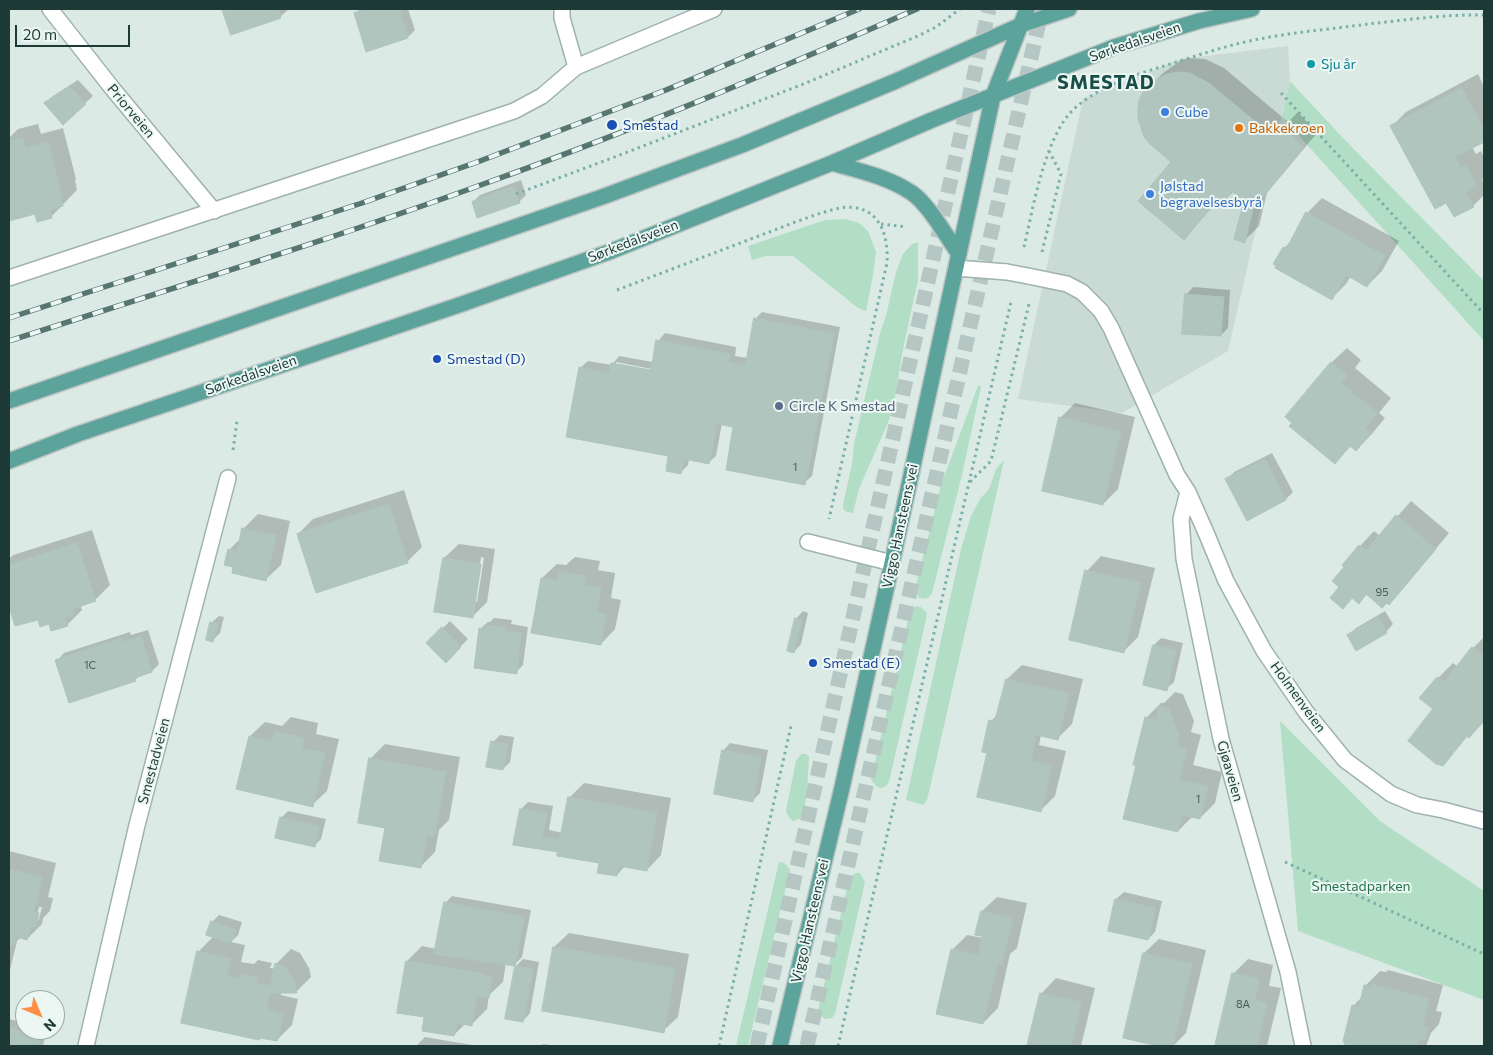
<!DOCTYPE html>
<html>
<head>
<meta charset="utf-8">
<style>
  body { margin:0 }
  #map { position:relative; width:1493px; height:1055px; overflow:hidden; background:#dceae6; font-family:Commissioner,sans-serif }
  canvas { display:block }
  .frame { position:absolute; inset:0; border:10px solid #1d3a36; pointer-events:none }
  .north { position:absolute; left:15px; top:990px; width:50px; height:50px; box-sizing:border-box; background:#ecf7f3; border:1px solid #99aba7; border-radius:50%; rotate:135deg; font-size:14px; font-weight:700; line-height:20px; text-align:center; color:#1d3a36 }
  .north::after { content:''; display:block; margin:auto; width:18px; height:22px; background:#fe8f46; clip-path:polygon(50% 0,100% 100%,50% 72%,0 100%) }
  .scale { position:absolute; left:15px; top:25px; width:115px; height:22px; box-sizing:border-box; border:2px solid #1d3a36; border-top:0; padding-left:6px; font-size:15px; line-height:18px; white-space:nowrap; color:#1d3a36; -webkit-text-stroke:4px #ecf7f3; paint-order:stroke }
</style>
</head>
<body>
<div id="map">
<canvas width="1493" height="1055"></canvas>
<div class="frame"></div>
<div class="north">N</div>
<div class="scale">20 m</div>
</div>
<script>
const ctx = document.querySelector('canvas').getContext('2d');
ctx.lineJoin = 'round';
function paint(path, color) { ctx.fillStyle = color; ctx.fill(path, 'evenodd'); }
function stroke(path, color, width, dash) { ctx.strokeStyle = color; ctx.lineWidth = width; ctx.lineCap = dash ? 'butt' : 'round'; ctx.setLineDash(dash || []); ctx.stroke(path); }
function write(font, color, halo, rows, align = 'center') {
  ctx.font = font + ' Commissioner,sans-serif'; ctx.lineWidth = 4; ctx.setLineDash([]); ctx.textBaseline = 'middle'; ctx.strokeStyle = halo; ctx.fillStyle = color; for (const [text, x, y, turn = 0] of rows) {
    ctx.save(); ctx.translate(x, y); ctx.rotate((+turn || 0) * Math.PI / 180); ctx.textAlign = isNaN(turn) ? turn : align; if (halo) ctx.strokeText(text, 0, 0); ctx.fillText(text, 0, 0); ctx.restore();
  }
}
const built = new Path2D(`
  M1288,46L1290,81L1228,351L1122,413L1018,399L1083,99L1181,59Z`);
const green = new Path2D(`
  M1290,81L1342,137L1484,281V341L1282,117Z
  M846,219L859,223L868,231L876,252L873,275L866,311L858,308L793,256H765L752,260L748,246L825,220Z
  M918,242V280L902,354L896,393L889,420L859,489L853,513L847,512L843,509V505L852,464L854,444L880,333L886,316L896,272L903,254L912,244Z
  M980,385L981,387L962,475L932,593C929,599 925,599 919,598L915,589L941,485L978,386Z
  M1004,460L931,783L927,800L923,805L906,800L961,549L971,516L980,499L989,489L996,469Z
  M916,606L921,607L927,613L924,628L889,782C883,792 876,788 871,779L910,612Z
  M1280,721L1380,821L1484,891V1000L1298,931Z
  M801,754H806L809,757C808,769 808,810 800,818C798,820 795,820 792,821L787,814L786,810L796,761Z
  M779,862C785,862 787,865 790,870L748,1046H736Z
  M856,873H860L865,882L835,1014L832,1018L825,1019L819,1013L818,1010L849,880L850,877Z`);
const shadow = new Path2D(`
  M223,9H289L280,17L231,33Z
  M360,9H408L415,30L408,37L355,14Z
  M1188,58L1205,59L1224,68L1288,122L1298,112L1317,133L1267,193L1259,226L1244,241L1245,200L1234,191L1218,206L1215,204L1184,238L1173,162L1147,89L1163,73L1180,61Z
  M1478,74L1484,87V140L1472,147L1476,154L1481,151L1484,157V178L1482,180L1484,184V195L1473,206L1447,201L1391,127L1406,112Z
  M78,80L93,96L63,123L46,103L53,96Z
  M38,124L41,134L63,128L76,179L75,180L77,190L51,217L36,212L9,220V138L18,129Z
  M521,180L526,195L519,202H473L480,195Z
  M1322,198L1399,241L1382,271L1367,286L1351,276L1346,284L1332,298L1278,265L1284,248L1293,239L1307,213Z
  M1193,287L1230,290L1228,328L1221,335L1186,295Z
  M762,312L840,327L812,476L804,483L735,426L722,423L716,456L708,463L689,459L688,465L681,472L669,455L580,368L588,361L612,365L619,356L653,362L658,341L665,333L736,347L735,356L748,358L755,319ZM616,362L657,370V373L616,365Z
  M1347,348L1361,360L1355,368L1391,398L1379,413L1385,418L1371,435L1356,450L1351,446L1335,462L1287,417L1332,362Z
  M1075,403L1135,417L1118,489L1103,504L1060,418Z
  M1272,453L1293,492L1286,499L1248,519L1227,480L1234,472Z
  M404,490L422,547L407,562L298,534L313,519Z
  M1411,501L1449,533L1403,588L1388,603L1367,594L1359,602L1341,587L1346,566L1360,546L1374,531L1380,536Z
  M258,514L290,521L281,565L266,579L235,566L229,550L241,538L243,529Z
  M92,530L110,585L95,600L85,603L81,607L82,610L68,624L52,630L50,623L39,618L16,625L9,602V559L13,555Z
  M459,544L495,549L487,602L472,617L444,558ZM481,557L484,558L477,602H474Z
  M1101,556L1155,568L1138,637L1123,652L1087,571Z
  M575,557L600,561L598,570L615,573L611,598L621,600L615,629L601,644L542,578L557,564L566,565Z
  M803,611L808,613L801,644L794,652L796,619Z
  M1385,611L1393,624L1386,632L1349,635L1356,628Z
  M219,616L224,617L220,633L213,640L211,623Z
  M494,618L512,620L511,624L528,627L523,665L516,672L480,629L488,622H490Z
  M450,621L468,639L446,661L428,643Z
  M148,630L159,664L152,671L140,675L135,680L57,661L64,653L130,632L131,635Z
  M1484,637V722L1469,737L1468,735L1450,757L1435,709L1421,698L1438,678L1453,663L1458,667L1473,648Z
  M1161,638L1183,643L1174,682L1166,689L1145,684L1154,645Z
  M1022,665L1083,679L1072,724L1058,738L1041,735L1039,745L1066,751L1055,796L1040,811L990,749L991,721L998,714L1007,679Z
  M1175,692L1183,694L1194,721L1191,732L1201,735L1193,765L1222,772L1215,803L1200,818L1193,816L1178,831L1137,764L1146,718L1161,703H1164Z
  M291,717L318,723L316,734L339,739L327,791L312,805L250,736L265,722L282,726Z
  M500,735L514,737L510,762L503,769L493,742Z
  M730,743L768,750L760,793L753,800L723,751Z
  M385,744L460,757L449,820L439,830L435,852L420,867L387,827L370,759Z
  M584,783L671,798L661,855L647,870L625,866L617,875L600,862L560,849L514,844L521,809L528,802L553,806L549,830L563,833L569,798Z
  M288,811L326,819L321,839L314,846L281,818Z
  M9,851L56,863L48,897L53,898L50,911L43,918L42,924L27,939L21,937L17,941L10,970L9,971ZM39,907H42L39,919L35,923Z
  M1124,892L1162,901L1155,932L1148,939L1116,899Z
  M452,896L531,910L522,957L514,965L506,963L503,982L489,995L487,1009L472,1024L466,1023L454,1035L426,1016L407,961L422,946L436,949L445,903Z
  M997,897L1027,903L1017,948L1010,954L998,1008L983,1023L952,950L967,935L983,938L982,911Z
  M219,915L242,922L238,935L231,942L245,945L241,962L254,964L258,960L272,963L270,968L275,969L277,963L291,949L300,953L309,968L311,977L297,991L281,992V995L298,999L292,1025L277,1040L198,952L214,936L212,922Z
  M569,933L689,954L678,1017L663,1031L554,947Z
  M1159,939L1206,950L1186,1033L1173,1046H1164L1124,1037L1144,953Z
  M523,959L539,962L530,1013L523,1021L516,966Z
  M1248,959L1273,965L1269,986L1281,988L1267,1046H1217L1233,974Z
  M1388,970L1443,985L1436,1011L1442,1012L1439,1024L1431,1033L1426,1046H1348L1344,1040L1353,1006L1362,997L1365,986L1380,971L1386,972Z
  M1056,978L1095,988L1081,1046H1029L1042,993Z
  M9,1019L25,1023V1030H47L43,1046H9Z
  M425,1037L478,1046H417L418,1044Z
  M543,1044L557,1046H540Z`);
const building = new Path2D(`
  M222,9H278L281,18L231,35Z
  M368,9H399L408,38L366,52L354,13Z
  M1181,72L1190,73L1209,83L1273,136L1282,126L1303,148L1253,209L1245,243L1234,239L1244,201L1232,191L1219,208L1214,204L1184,240L1138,201L1171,162L1150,144L1144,137L1138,118V109L1139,101L1142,94L1146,88L1154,81L1164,75L1172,73Z
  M70,87L86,104L63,125L44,103Z
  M1462,88L1484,130V142L1455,157L1461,168L1466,165L1477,186L1466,192L1474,207L1454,217L1446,203L1435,209L1390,126Z
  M23,138L26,148L48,142L62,195H60L63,206L50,210L52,218L37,222L35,214L9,221V142Z
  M514,186L520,203L477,218L472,202Z
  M1306,212L1385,256L1367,287L1346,275L1332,300L1275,268L1276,266L1273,264L1283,247L1286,249Z
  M1185,294L1224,297L1221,336L1182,334Z
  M754,318L834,334L805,485L726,470L733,427L708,422L720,361L745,366Z
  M656,340L730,354L728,363L720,361L708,422L717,424L709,464L684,459L681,474L666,471L668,456L566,437L579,367L609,373L611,363L651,370Z
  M1331,362L1347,375L1341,383L1377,413L1365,428L1371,433L1356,451L1350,446L1335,464L1289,426L1292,423L1285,417Z
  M1059,417L1121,432L1103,505L1042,491Z
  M1265,459L1286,500L1247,521L1225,479Z
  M389,504L408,563L316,593L297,534Z
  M1396,515L1436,549L1389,605L1387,603L1382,608L1366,594L1359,604L1352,598L1343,609L1330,598L1339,587L1332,581L1344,567L1342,565L1359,545L1366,551Z
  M242,528L276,535L266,581L232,573L233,567L224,565L228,549L237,551Z
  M77,543L96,601L72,609L74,616L65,618L68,626L51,631L49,624L40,627L38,620L15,626L9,607V565Z
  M443,558L481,564L473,618L434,612Z
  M1085,570L1141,583L1124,653L1069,640Z
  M559,571L586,576L584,585L601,588L597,613L606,614L601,645L531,633L541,578L557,581Z
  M1378,617L1387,633L1356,651L1347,635Z
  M795,618L802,620L794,653L787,651Z
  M210,622L218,624L213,642L206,640Z
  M486,625L505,627L504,631L521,633L517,674L474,668L479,628L485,629Z
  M442,627L461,647L446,663L426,643Z
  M141,636L152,672L135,678L136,681L69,703L55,660L122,638L124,642Z
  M1153,645L1176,650L1167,691L1143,685Z
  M1472,647L1484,657V720L1469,738L1419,698L1437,677L1444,682Z
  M1006,679L1069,693L1058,740L994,725Z
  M1159,706L1169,709L1179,737L1177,747L1187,749L1179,780L1208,786L1200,819L1182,815L1178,832L1123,819L1136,765H1133L1145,717L1156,719Z
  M1433,709L1467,736L1443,766L1436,764L1408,741Z
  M989,720L996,722L994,725L1036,735L1031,761L988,750V753L982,752Z
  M275,731L304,738L302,748L325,753L313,807L236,789L249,736L272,741Z
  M491,741L508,744L503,770L486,767Z
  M722,750L761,757L753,802L714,794Z
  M988,750L1052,766L1041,812L977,797Z
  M369,758L446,772L434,837L427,835L421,868L379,861L385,828L358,823Z
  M568,797L657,813L647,871L619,866L617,876L597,873L599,863L557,856Z
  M520,809L547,813L542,837L560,840L558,852L513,845Z
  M280,817L319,826L315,847L275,838Z
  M9,869L42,877L34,912L39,913L36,927L31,926L27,940L16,937L14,946L9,944Z
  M1115,899L1156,908L1148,940L1108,931Z
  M444,902L524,917L515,966L434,954Z
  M981,911L1013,918L1002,964L998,963L983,1024L936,1014L951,949L978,955L982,936L975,935Z
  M211,921L236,930L231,943L206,935Z
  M553,947L595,954L584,1018L542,1011Z
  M197,951L231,959L227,976L241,979L242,974L258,978L256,983L270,986L275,963L286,968L295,983L297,993H270L267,1009L284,1014L277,1041L260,1038L259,1040L181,1023Z
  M1143,953L1192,964L1173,1046H1158L1123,1038Z
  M595,954L634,961L623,1025L584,1018Z
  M406,961L481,973V975L492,977L489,998L477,996L472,1026L457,1023L454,1036L422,1031L424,1017L397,1013Z
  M634,961L675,969L664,1033L623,1025Z
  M515,966L533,969L523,1022L505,1019Z
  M1232,973L1259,979L1255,1000L1267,1003L1257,1046H1215Z
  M1372,984L1429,999L1423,1025L1428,1027L1425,1040L1419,1039L1417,1046H1346L1343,1041L1352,1005L1359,1007L1364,985L1371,987Z
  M1040,993L1081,1002L1071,1046H1027Z
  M9,1028L41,1036L38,1046H9Z`);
const highwayTunnel = new Path2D(`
  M757,1046L989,9
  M807,1046L1042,9`);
const path = new Path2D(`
  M1281,93L1484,314
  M516,194L612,158L806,83L920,35L936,27L960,9
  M881,224L907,227
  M1024,247C1033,208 1045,137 1073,110C1097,87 1134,75 1164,66C1196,56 1227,45 1259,39C1295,32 1332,29 1368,24C1406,20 1446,14 1484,15
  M1042,252L1061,174L1049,151
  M617,290L798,221C812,216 826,211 840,208C877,202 889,232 887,263L829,519
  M233,450L237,421
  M970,482L991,461L1029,304
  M1285,862L1484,954
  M719,1046L791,726
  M838,1046L1011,302`);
const minor = new Path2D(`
  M50,9L112,88L214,211
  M562,9V18L576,67
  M956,268L1007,272
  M1028,276L1067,284L1082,292L1101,311L1111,328L1177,475L1188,492L1207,535L1226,581L1264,651L1306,712L1345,760L1391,794L1417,805L1443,810L1484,821
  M9,278L514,111L542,96L576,67L714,9
  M1188,492L1181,519L1184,559L1221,739L1288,972L1303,1046
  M808,542L892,563
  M86,1046L137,825L228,478`);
const major = new Path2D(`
  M832,163C860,171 888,177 912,193C929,205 946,236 959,254
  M9,401L602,197L742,145L896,81L1021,25L1069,9
  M9,461L78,434L462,304L609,252L832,163L932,120L1114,47L1199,21L1252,9
  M780,1046L841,792L892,563L993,96L1027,9`);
const rail = new Path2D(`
  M9,318L362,203L480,161L666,90L859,9
  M9,341C169,289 331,240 489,182C634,130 776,70 917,9`);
const minorBridge = new Path2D(`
  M1007,272L1028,276`);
const markers = [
  [1311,64,5,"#0f9aa8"],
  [1165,112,5,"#3f7fe0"],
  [612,125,6,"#1a4fb4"],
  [1239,128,5,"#e8710a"],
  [1150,194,5,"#3f7fe0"],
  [437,359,5,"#1a4fb4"],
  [779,406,5,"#5c6f8a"],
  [813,663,5,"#1a4fb4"]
];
const numberNames = [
  ["1",795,467],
  ["95",1382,592],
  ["1C",90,665],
  ["1",1198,799],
  ["8A",1243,1004]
];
const streetNames = [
  ["Sørkedalsveien",1135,42,-19],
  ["Priorveien",131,111,50],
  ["Sørkedalsveien",633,241,-21],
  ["Sørkedalsveien",251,375,-19],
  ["Viggo Hansteens vei",900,526,-78],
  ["Holmenveien",1298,697,54],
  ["Smestadveien",154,761,-75],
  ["Gjøaveien",1230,771,74],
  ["Viggo Hansteens vei",810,921,-77]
];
const cultureNames = [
  ["Sju år",1321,64]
];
const shopNames = [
  ["Cube",1175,112],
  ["Jølstad",1160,186],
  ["begravelsesbyrå",1160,202]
];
const transitNames = [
  ["Smestad",623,125],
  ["Smestad (D)",447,359],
  ["Smestad (E)",823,663]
];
const foodNames = [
  ["Bakkekroen",1249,128]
];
const serviceNames = [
  ["Circle K Smestad",789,406]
];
const parkNames = [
  ["Smestadparken",1361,886]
];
const districtNames = [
  ["SMESTAD",1106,83]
];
paint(built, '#cadad5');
paint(green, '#b2dec5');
paint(shadow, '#0003');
paint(building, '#b1c5bf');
stroke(building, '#aec4be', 1);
stroke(highwayTunnel, '#b6c7c3', 15, [15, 8]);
stroke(minor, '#9fb2ae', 18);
stroke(major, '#bbc4c3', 18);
stroke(path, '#7ab0a7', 3, [2.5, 4]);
stroke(minor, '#fff', 15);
stroke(major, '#5ca39c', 15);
stroke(rail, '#577672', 5.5);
stroke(rail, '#ecf7f3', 4, [11]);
stroke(minorBridge, '#9fb2ae', 18, []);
stroke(minorBridge, '#fff', 15);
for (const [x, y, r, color] of markers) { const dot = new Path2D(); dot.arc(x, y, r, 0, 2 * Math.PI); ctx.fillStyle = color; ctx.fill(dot); stroke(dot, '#ecf7f3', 2); }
write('11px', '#425d58', null, numberNames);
write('14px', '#1d3a36', '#ecf7f3', streetNames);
write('14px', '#0d838f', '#ecf7f3', cultureNames, 'left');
write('14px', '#366cbe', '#ecf7f3', shopNames, 'left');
write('14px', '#164399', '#ecf7f3', transitNames, 'left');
write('14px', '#c56008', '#ecf7f3', foodNames, 'left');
write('14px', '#4e5e75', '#ecf7f3', serviceNames, 'left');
write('14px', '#24734f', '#ecf7f3', parkNames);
ctx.letterSpacing = '1px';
write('bold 19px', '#184d48', '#ecf7f3', districtNames);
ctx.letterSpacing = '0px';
</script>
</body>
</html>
